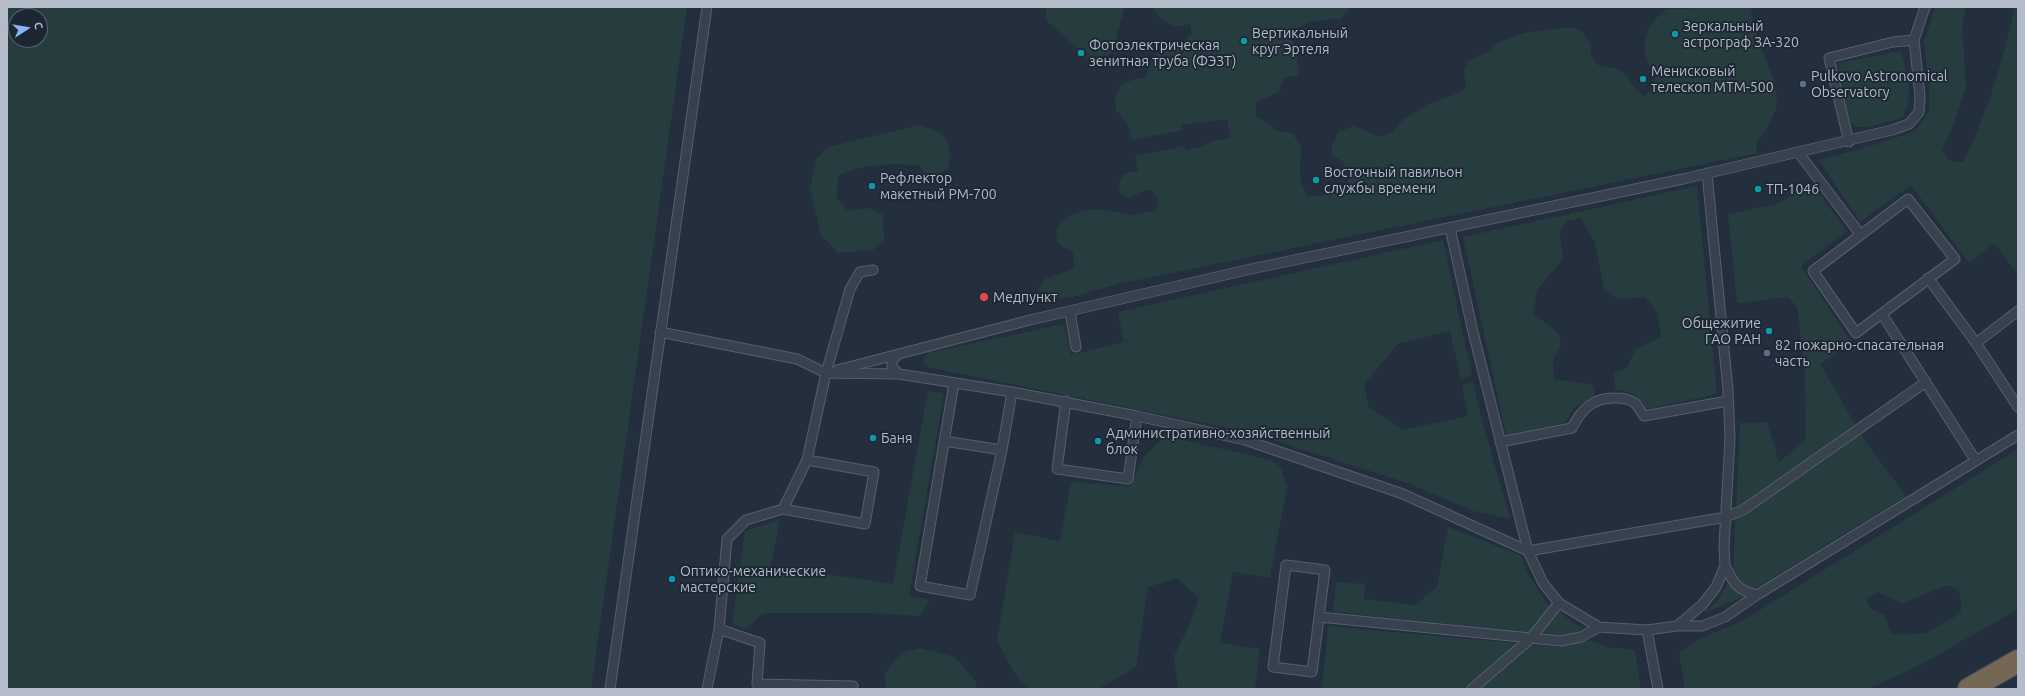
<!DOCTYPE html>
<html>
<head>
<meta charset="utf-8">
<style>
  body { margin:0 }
  #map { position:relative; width:2025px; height:696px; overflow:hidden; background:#242f3e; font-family:Ubuntu,sans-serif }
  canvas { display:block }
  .frame { position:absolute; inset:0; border:8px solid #b4bcc9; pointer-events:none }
  .north { position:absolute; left:8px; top:8px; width:40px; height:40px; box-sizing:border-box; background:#1d2633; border:1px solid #59626f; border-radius:50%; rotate:78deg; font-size:11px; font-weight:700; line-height:16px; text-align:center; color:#b4bcc9 }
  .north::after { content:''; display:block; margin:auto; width:14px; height:18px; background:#8ab4f8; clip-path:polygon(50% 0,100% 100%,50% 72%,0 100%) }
</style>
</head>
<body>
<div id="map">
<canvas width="2025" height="696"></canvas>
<div class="frame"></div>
<div class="north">С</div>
</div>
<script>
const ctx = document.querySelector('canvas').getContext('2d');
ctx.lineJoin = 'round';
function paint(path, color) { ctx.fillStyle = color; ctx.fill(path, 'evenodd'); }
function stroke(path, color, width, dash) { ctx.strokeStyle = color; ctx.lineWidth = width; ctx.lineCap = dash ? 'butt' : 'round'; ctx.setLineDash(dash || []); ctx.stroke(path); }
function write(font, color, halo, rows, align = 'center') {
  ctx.font = font + ' Ubuntu,sans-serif'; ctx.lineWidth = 3.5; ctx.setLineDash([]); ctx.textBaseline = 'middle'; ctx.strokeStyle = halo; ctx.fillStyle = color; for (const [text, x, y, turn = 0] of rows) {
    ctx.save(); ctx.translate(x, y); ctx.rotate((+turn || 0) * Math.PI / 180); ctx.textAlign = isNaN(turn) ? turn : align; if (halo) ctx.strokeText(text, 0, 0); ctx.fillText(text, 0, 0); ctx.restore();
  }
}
const green = new Path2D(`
  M7,7H687L591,689H7ZM16,16H40V40H16Z
  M1046,7H1125L1117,34L1115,51L1109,55L1085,58L1088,55L1085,48H1077L1046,20Z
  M1152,7H1351L1341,19C1321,19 1306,20 1292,34C1291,48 1302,62 1298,75L1284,78L1279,92L1256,102V116L1278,131L1292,133L1302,148C1298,166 1299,180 1307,197L1320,196L1345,190L1349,177L1343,161L1332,156V147L1338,132L1354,126L1381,137L1392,132L1403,120L1430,103L1459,93L1466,86L1464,71L1468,61L1488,52L1499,42L1525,33L1567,27L1582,31C1585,35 1588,40 1590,44C1591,50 1591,58 1595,62C1602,70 1609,65 1617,69C1630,75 1631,88 1645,96L1654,86L1655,73C1637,51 1644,24 1667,9L1750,7C1752,16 1754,25 1757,34C1762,54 1781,88 1776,108C1772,122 1764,132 1756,143L1757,153L1118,284L1072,297L1040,299L1038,289L1045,279L1074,269L1073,252L1058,243L1056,231L1060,223L1071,215L1082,211L1098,209L1132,215L1156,211L1158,200L1152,190L1142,191L1131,198L1120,194L1119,183L1123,174L1138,171L1135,156L1185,146L1186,150L1201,147L1215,140L1231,138L1227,119C1211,123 1196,122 1181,125L1182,130L1132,140L1128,124L1116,110L1115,98L1120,86L1132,80L1147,77C1148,66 1154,54 1164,48C1175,41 1180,46 1192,34L1190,24L1174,27L1161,19Z
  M1935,7H1966L1962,26L1966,87L1953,126L1942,150L1950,161L1963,162C1988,113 2003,60 2015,7H2018V275L1994,243L1969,263L1911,185L1860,222L1819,160L1877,144L1915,131L1929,112V85L1924,41Z
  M1901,51C1907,76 1916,93 1902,118L1868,127H1856L1849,120L1838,63Z
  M919,125C948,134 952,137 949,168L931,178L924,174L920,165C893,164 861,163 838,176L837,198L848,211L871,208L883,215L884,239L873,250L838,253L821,235L810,190L816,159L828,147Z
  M1812,184L1847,231L1801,266L1851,342L1820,364L1863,438L1906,496L1738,599L1704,613L1718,600L1733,574L1740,423L1767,422L1779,462L1806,439L1805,371L1797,307L1788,297L1737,303L1728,214L1776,204Z
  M1697,186L1717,394L1647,409C1639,395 1632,391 1615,390L1614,373L1627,368L1635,350L1661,337L1658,313L1645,297L1617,299L1604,288L1595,243L1581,218L1567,221L1560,232L1563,259L1537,290L1533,313L1559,334L1561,346L1553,360L1554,379L1593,385L1595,395L1574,408L1565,423L1506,435L1463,237Z
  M1443,240L1472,376L1461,379L1450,331L1398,344L1364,384L1369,407L1403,430L1468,416L1462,385L1473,382L1480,413L1510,519L1473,511L1410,484L1248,432L927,367L924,364V358L928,353L1064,324L1071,355L1124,342L1118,312Z
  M928,391L944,393L909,596L930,600L920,616L872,613H763L746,629L732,623L745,531L780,520L771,566L893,584Z
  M1165,436L1271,460L1281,468L1287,487L1270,578L1233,572L1220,643L1260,649L1255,689H1178L1174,656L1191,622L1199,598L1177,578L1148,587L1136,667L1098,689H1030L1017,677L997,641L1015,532L1060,541L1071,482L1130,486L1144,457Z
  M2018,449V609L1918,666L1868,689H1685L1679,653L1697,640L1744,620ZM1948,585L1958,590L1961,600V613L1926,633L1892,635L1884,614L1870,609L1866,599L1877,592L1902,603Z
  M1448,527L1520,555L1527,572L1546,602L1582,629L1578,633L1559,636L1333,612L1336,582L1365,584L1364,599L1415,605L1437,587Z
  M1328,626L1559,647L1588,640L1607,647L1635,650L1641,689H1322Z
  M920,648L955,657L976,682L977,689H886L885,673L901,653Z`);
const lane = new Path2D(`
  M1849,142L1829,58L1893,42L1914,40
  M1798,152L1860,234
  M1908,199L1955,259L1856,333L1813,271Z
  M1450,228L1473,332L1528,551L1543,583L1559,603L1599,627L1647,630L1677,626L1702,605L1716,587L1725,566L1724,546L1730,438L1728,390L1707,173
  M1928,278L1976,343L2018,407
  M1070,312L1076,347
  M1882,314L1976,461
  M660,332L797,359L826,373L899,374L1012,392L1137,416L1245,440L1403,494L1528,551L1726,517L1743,510L1926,382
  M1976,343L2018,311
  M837,370L1030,320L1251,269L1683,179L1892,130L1909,124L1919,112L1920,96L1914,40L1925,7
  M899,374L892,367V360L899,354
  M954,383L920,586L970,595L1002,450L1012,392
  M1066,401L1057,469L1128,479L1137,416
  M944,441L1002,450
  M1500,442L1572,428C1582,408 1594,397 1617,398C1623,398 1630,400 1635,403C1638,406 1641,412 1644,416L1728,401
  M783,509L865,524L874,472L807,460
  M1286,565L1325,570L1312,672L1273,667Z
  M1725,566C1734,584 1737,590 1757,595
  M1319,617L1561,641L1581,637L1599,627
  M1677,626H1702L1725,617L1757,595L2018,435
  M719,629L760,643L757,684L853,686
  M1647,630L1658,689
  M610,689L707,7
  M707,689L719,629L727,539L746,520L783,509L807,460L826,373L850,289L860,272L873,270
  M1472,689L1530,639L1559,603`);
const highway = new Path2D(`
  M1969,689L2018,661`);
const markers = [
  [1675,34,4,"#0f9aa8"],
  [1244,41,4,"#0f9aa8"],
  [1081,53,4,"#0f9aa8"],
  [1643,79,4,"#0f9aa8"],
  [1803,84,4,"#5c6f8a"],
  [1316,180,4,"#0f9aa8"],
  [872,186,4,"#0f9aa8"],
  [1758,189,4,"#0f9aa8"],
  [984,297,5,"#e0444e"],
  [1769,331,4,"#0f9aa8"],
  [1767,353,4,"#5c6f8a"],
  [873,438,4,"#0f9aa8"],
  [1098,441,4,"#0f9aa8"],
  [672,579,4,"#0f9aa8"]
];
const poiNames = [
  ["Зеркальный",1683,26],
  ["астрограф ЗА-320",1683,42],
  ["Вертикальный",1252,33],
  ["круг Эртеля",1252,49],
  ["Фотоэлектрическая",1089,45],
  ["зенитная труба (ФЭЗТ)",1089,61],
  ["Менисковый",1651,71],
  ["телескоп МТМ-500",1651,87],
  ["Pulkovo Astronomical",1811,76],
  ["Observatory",1811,92],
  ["Восточный павильон",1324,172],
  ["службы времени",1324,188],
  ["Рефлектор",880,178],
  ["макетный РМ-700",880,194],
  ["ТП-1046",1766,189],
  ["Медпункт",993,297],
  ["Общежитие",1761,323,"right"],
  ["ГАО РАН",1761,339,"right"],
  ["82 пожарно-спасательная",1775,345],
  ["часть",1775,361],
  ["Административно-хозяйственный",1106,433],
  ["блок",1106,449],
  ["Баня",881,438],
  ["Оптико-механические",680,571],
  ["мастерские",680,587]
];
paint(green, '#263c3f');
stroke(lane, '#565f6c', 11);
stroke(highway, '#434c59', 24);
stroke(lane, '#38414e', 9);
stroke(highway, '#746855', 22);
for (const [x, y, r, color] of markers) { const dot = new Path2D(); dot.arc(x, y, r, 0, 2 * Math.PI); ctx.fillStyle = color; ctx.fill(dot); stroke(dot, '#1d2633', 1.5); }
write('14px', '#b4bcc9', '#1d2633', poiNames, 'left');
</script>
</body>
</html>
